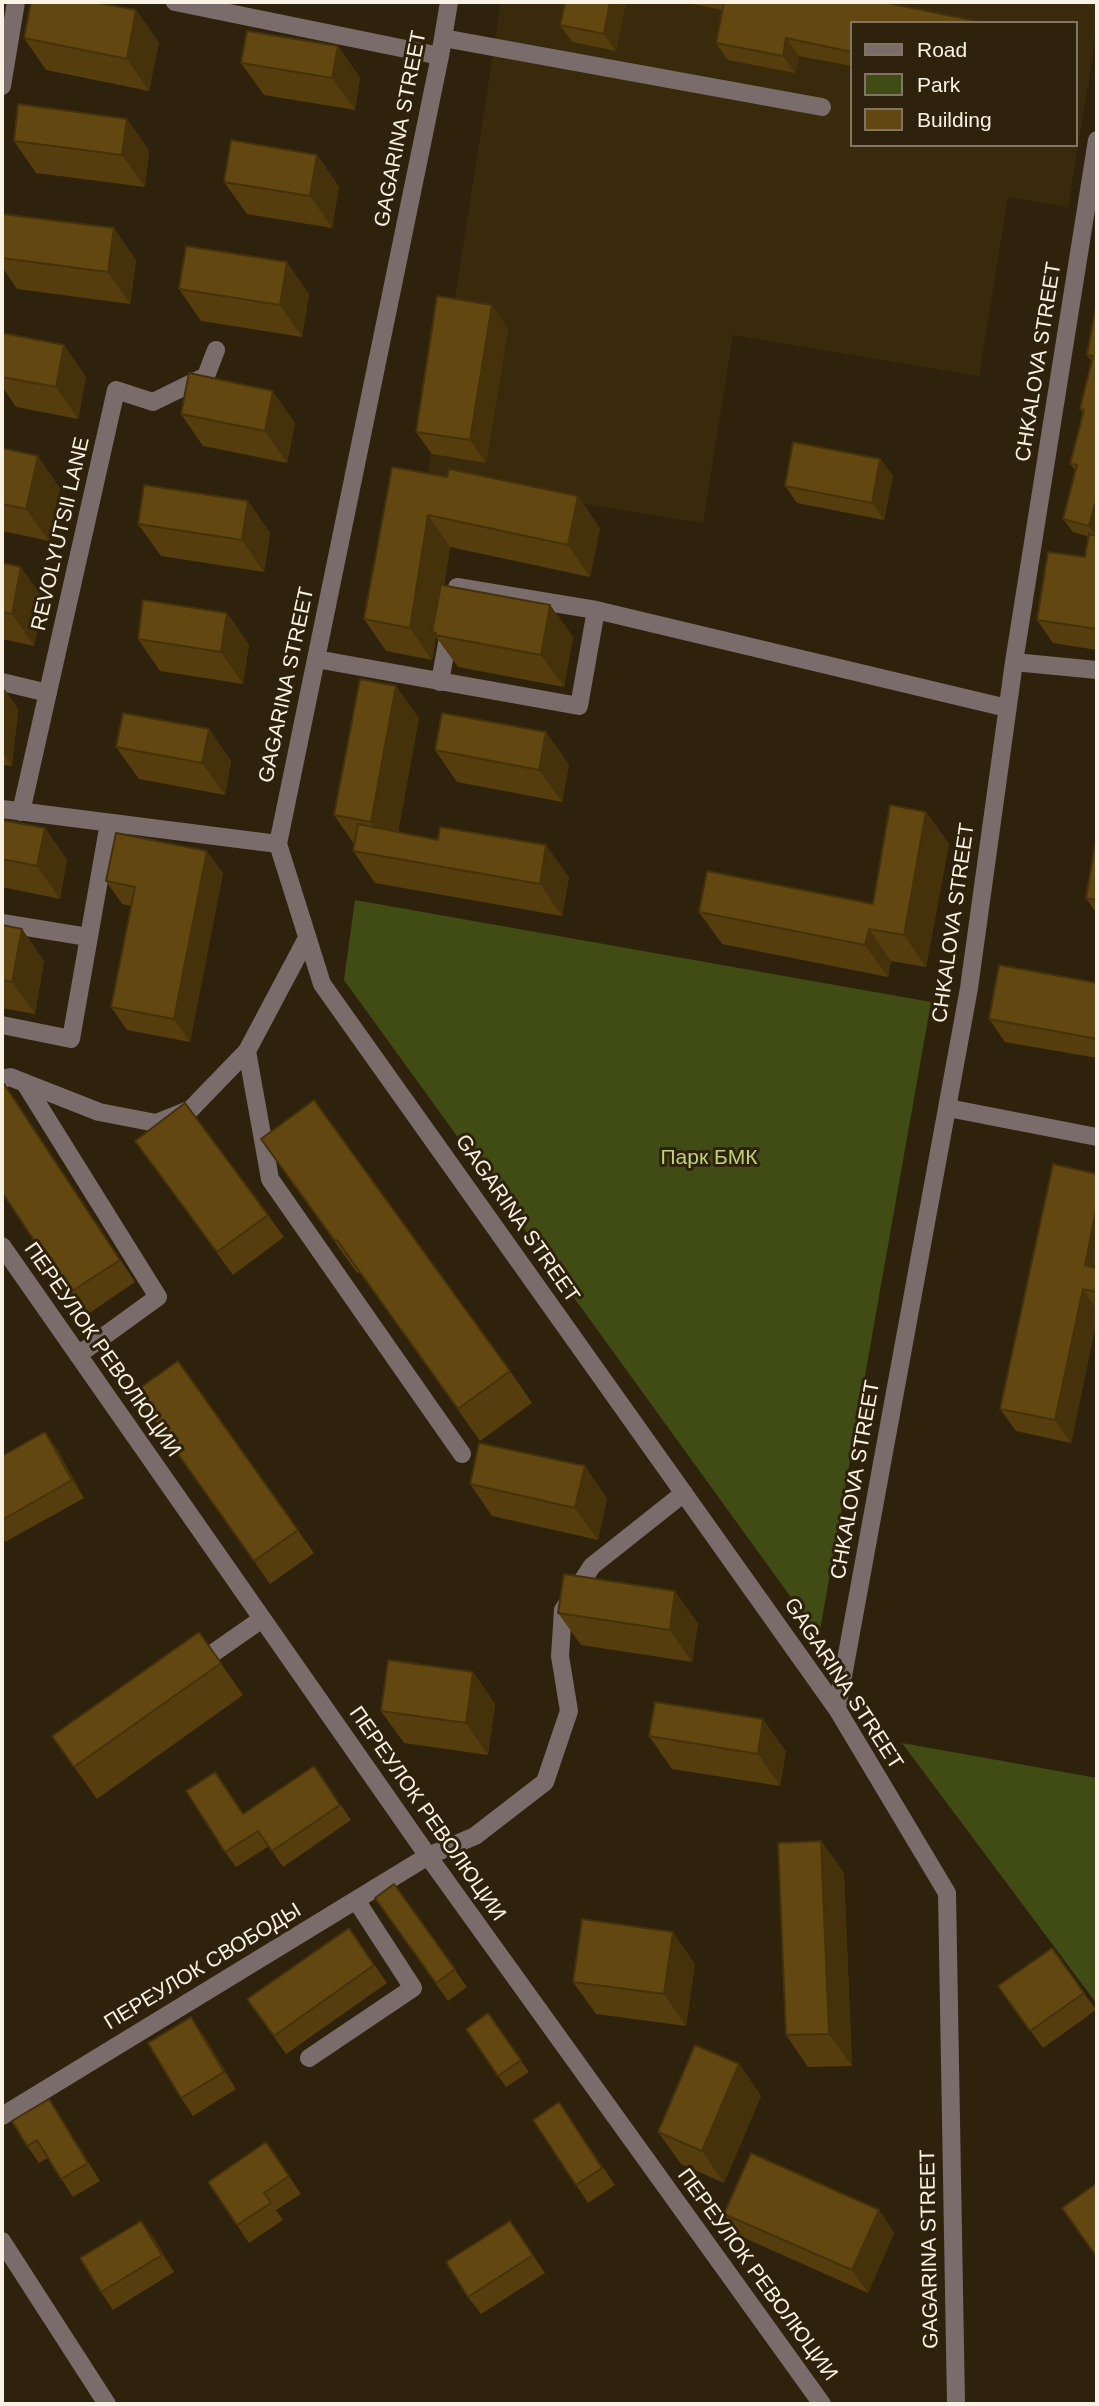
<!DOCTYPE html>
<html>
<head>
<meta charset="utf-8">
<style>
  body { margin:0 }
  #map { position:relative; width:1099px; height:2406px; overflow:hidden; background:#2e220c; font-family:Arial,sans-serif }
  canvas { display:block }
  .frame { position:absolute; inset:0; border:4px solid #faf2e4; pointer-events:none }
  .legend { position:absolute; left:850px; top:21px; width:228px; height:126px; box-sizing:border-box; background:#2e220c; border:2px solid #807562; margin:0; padding:9px 12px; list-style:none; font-size:21px; color:#faf2e4 }
  .legend li { display:flex; align-items:center; gap:14px; height:35px }
  .legend b { width:35px; border:2px solid #807562 }
</style>
</head>
<body>
<div id="map">
<canvas width="1099" height="2406"></canvas>
<div class="frame"></div>
<ul class="legend">
<li><b style="height:9px;background:#7a6c6a"></b>Road</li>
<li><b style="height:19px;background:#414c14"></b>Park</li>
<li><b style="height:19px;background:#634710"></b>Building</li>
</ul>
</div>
<script>
const ctx = document.querySelector('canvas').getContext('2d');
ctx.lineJoin = 'round';
function paint(path, color) { ctx.fillStyle = color; ctx.fill(path, 'evenodd'); }
function stroke(path, color, width, dash) { ctx.strokeStyle = color; ctx.lineWidth = width; ctx.lineCap = dash ? 'butt' : 'round'; ctx.setLineDash(dash || []); ctx.stroke(path); }
function write(font, color, halo, rows, align = 'center') {
  ctx.font = font + ' Arial,sans-serif'; ctx.lineWidth = 6; ctx.setLineDash([]); ctx.textBaseline = 'middle'; ctx.strokeStyle = halo; ctx.fillStyle = color; for (const [text, x, y, turn = 0] of rows) {
    ctx.save(); ctx.translate(x, y); ctx.rotate((+turn || 0) * Math.PI / 180); ctx.textAlign = isNaN(turn) ? turn : align; if (halo) ctx.strokeText(text, 0, 0); ctx.fillText(text, 0, 0); ctx.restore();
  }
}
const built = new Path2D(`
  M501,2H1097V29L1068,207L1008,197L979,376L733,335L703,523L427,479ZM852,23H1076V145H852Z`);
const green = new Path2D(`
  M355,900L931,1002L819,1636L344,980Z
  M902,1743L1097,1778V2004Z`);
const minor = new Path2D(`
  M175,2L440,56
  M449,2L440,56L278,844L322,984L837,1709L947,1893L956,2404
  M443,38L822,107
  M2,86L16,2
  M316,659L579,706L596,610L1007,708
  M1014,662L1097,670
  M2,682L48,693
  M440,682L457,587L596,610
  M2,809L278,844
  M21,812L116,390L153,402L206,376L216,350
  M2,923L88,937
  M2,1025L71,1039L109,823
  M247,1051L270,1179L462,1454
  M2,1079L10,1077L99,1112L156,1123L191,1109L247,1051L307,938
  M24,1082L158,1297L78,1355
  M948,1108L1097,1137
  M2,1246L428,1856L822,2404
  M196,1665L262,1619
  M837,1709L969,988L1014,662L1097,140
  M309,2058L413,1988L356,1900
  M2,2116L428,1856L475,1836L545,1782L569,1711L560,1656L563,1610L592,1566L684,1493
  M2,2241L107,2404`);
const wall = new Path2D(`
  M626,2L616,51L572,42L560,25Z
  M682,2H883L852,23V66L799,56L795,73L728,60L716,43L722,10Z
  M24,38L159,42L149,91L46,70Z
  M338,46L360,78L355,110L264,95L241,63Z
  M127,119L149,151L145,187L36,173L14,141Z
  M317,155L339,187L332,228L247,214L224,182Z
  M2,214L136,260L130,304L17,289L2,267Z
  M179,289L309,294L302,337L201,321Z
  M1097,300V650L1053,643L1037,620L1085,557L1089,537L1073,532L1063,519L1076,471L1070,464L1083,413L1080,409L1092,362L1087,355Z
  M508,328L486,463L432,454L416,432Z
  M2,333L64,345L86,377L78,419L16,407L2,386Z
  M181,414L295,423L287,463L203,446Z
  M2,448L60,488L49,541L2,531Z
  M880,459L893,476L884,520L797,503L785,486Z
  M392,467L600,528L590,577L450,547L444,586L550,605L573,637L564,687L458,667L436,637L432,660L386,651L364,619Z
  M248,501L270,533L264,572L161,556L138,524Z
  M2,563L44,599L34,646L2,639Z
  M227,613L249,645L243,684L160,671L138,639Z
  M2,686L18,709L12,766L2,765Z
  M419,718L398,832L569,877L562,916L375,883L353,851L354,844L334,815Z
  M209,729L231,761L225,795L139,779L116,747Z
  M435,750L569,764L562,802L457,782Z
  M926,812L949,844L926,967L891,961L888,977L722,944L699,912L873,904Z
  M2,820L45,828L67,860L60,899L2,887Z
  M1097,845V910H1094L1086,898Z
  M223,873L190,1042L127,1030L111,1007L131,906L122,904L106,881Z
  M2,925L22,929L44,961L35,1014L2,1008Z
  M1097,983V1058L1005,1042L989,1019Z
  M2,1080L135,1282L85,1316L69,1293Z
  M261,1139L510,1371L532,1403L480,1441L360,1272L357,1273Z
  M135,1141L268,1215L284,1237L233,1275Z
  M1097,1174V1319L1071,1443L1016,1431L1000,1409Z
  M178,1361L314,1553L270,1584L134,1392Z
  M57,1449L84,1498L5,1542L2,1537V1456Z
  M470,1484L607,1498L598,1540L492,1516Z
  M558,1613L698,1623L692,1662L581,1645Z
  M199,1632L243,1695L97,1799L52,1736Z
  M473,1672L495,1704L488,1755L404,1743L381,1711Z
  M649,1736L786,1751L780,1786L672,1769Z
  M314,1766L351,1820L283,1867L269,1846L236,1867L225,1852L226,1787L243,1814Z
  M821,1841L844,1873L852,2066L808,2067L786,2035Z
  M394,1884L467,1987L448,2001L375,1898Z
  M349,1928L387,1983L286,2054L247,1999Z
  M1052,1948L1096,2010L1043,2048L998,1986Z
  M695,1964L686,2026L596,2014L573,1982Z
  M488,2013L529,2072L506,2087L466,2029Z
  M203,2034L236,2089L193,2116L181,2098Z
  M739,2064L761,2096L724,2183L681,2164L658,2132Z
  M49,2099L61,2117L100,2181L73,2197L48,2158L39,2163L27,2146Z
  M559,2102L615,2185L588,2203L576,2185Z
  M266,2142L301,2194L276,2210L283,2220L249,2243L208,2182Z
  M879,2210L894,2233L868,2293L740,2236L724,2214Z
  M510,2221L545,2273L481,2314L468,2297Z
  M154,2238L174,2272L113,2310L101,2292Z`);
const shadedWall = new Path2D(`
  M610,2H626L616,51L604,34Z
  M136,10L159,42L149,91L127,59Z
  M786,38L799,56L795,73L783,56Z
  M338,46L360,78L355,110L332,78Z
  M127,119L149,151L145,187L122,155Z
  M317,155L339,187L332,228L310,196Z
  M114,228L136,260L130,304L108,272Z
  M287,262L309,294L302,337L280,305Z
  M492,305L508,328L486,463L470,440Z
  M64,345L86,377L78,419L56,387Z
  M273,391L295,423L287,463L265,431Z
  M38,456L60,488L49,541L26,509Z
  M880,459L893,476L884,520L872,503Z
  M578,496L600,528L590,577L568,545Z
  M248,501L270,533L264,572L242,540Z
  M1095,504L1097,507V537L1089,526Z
  M428,515L450,547L437,634L432,632L436,637L432,660L410,628Z
  M21,567L44,599L34,646L12,614Z
  M550,605L573,637L564,687L541,655Z
  M227,613L249,645L243,684L221,652Z
  M2,686L18,709L12,766L2,751Z
  M396,686L419,718L394,854L371,822Z
  M209,729L231,761L225,795L202,763Z
  M546,732L569,764L562,802L539,770Z
  M926,812L949,844L926,967L904,935Z
  M45,828L67,860L60,899L37,866Z
  M546,845L569,877L562,916L540,884Z
  M207,851L223,873L190,1042L174,1019Z
  M22,929L44,961L35,1014L12,982Z
  M869,929L891,961L888,977L865,945Z
  M2,1080L10,1092L135,1282L120,1260Z
  M1097,1206V1283L1085,1265Z
  M1083,1289L1097,1310V1319L1071,1443L1055,1420Z
  M45,1432L57,1449L84,1498L72,1480Z
  M585,1466L607,1498L598,1540L575,1508Z
  M675,1591L698,1623L692,1662L670,1630Z
  M473,1672L495,1704L488,1755L466,1723Z
  M763,1719L786,1751L780,1786L758,1754Z
  M821,1841L844,1873L852,2066L829,2034Z
  M673,1932L695,1964L686,2026L664,1994Z
  M191,2017L203,2034L236,2089L224,2072Z
  M739,2064L761,2096L724,2183L702,2151Z
  M49,2099L61,2117L100,2181L88,2163Z
  M879,2210L894,2233L868,2293L852,2270Z
  M141,2221L154,2238L174,2272L162,2255Z`);
const building = new Path2D(`
  M31,2H94L136,10L127,59L24,38Z
  M565,2H610L604,34L560,25Z
  M724,2H883L986,23H852V52L786,38L783,56L716,43Z
  M247,31L338,46L332,78L241,63Z
  M18,104L127,119L122,155L14,141Z
  M231,140L317,155L310,196L224,182Z
  M2,214L114,228L108,272L2,258Z
  M186,246L287,262L280,305L179,289Z
  M437,296L492,305L470,440L416,432Z
  M1097,300V505L1095,504L1089,526L1063,519L1077,465L1070,464L1084,410L1080,409L1093,356L1087,355Z
  M2,333L64,345L56,387L2,377Z
  M189,373L273,391L265,431L181,414Z
  M793,442L880,459L872,503L785,486Z
  M2,448L38,456L26,509L2,504Z
  M392,467L447,477L449,469L578,496L568,545L428,515L410,628L364,619Z
  M144,485L248,501L242,540L138,524Z
  M1089,534L1097,536V629L1037,620L1048,552L1085,557Z
  M2,563L21,567L12,614L2,612Z
  M441,585L550,605L541,655L435,635L436,633L432,632Z
  M143,600L227,613L221,652L138,639Z
  M360,679L396,686L371,822L334,815Z
  M123,713L209,729L202,763L116,747Z
  M442,713L546,732L539,770L435,750Z
  M890,805L926,812L904,935L869,929L865,945L699,912L707,871L873,904Z
  M2,820L45,828L37,866L2,859Z
  M358,824L438,840L440,827L546,845L540,884L353,851Z
  M116,833L207,851L174,1019L111,1007L135,887L106,881Z
  M1095,845H1097V900L1086,898Z
  M2,925L22,929L12,982L2,980Z
  M999,965L1097,983V1039L989,1019Z
  M2,1081L120,1260L69,1293L2,1192Z
  M314,1100L510,1371L458,1409L337,1240L335,1241L261,1139Z
  M185,1103L268,1215L217,1252L135,1141Z
  M1053,1164L1097,1174V1206L1085,1265L1097,1268V1292L1083,1289L1055,1420L1000,1409Z
  M178,1361L298,1530L254,1561L134,1392Z
  M45,1432L72,1480L2,1520V1456Z
  M479,1443L585,1466L575,1508L470,1484Z
  M564,1574L675,1591L670,1630L558,1613Z
  M199,1632L221,1663L74,1767L52,1736Z
  M388,1660L473,1672L466,1723L381,1711Z
  M655,1702L763,1719L758,1754L649,1736Z
  M314,1766L340,1805L272,1851L258,1831L225,1852L186,1791L215,1772L243,1814Z
  M821,1841L829,2034L786,2035L778,1843Z
  M394,1884L455,1969L436,1983L375,1898Z
  M582,1919L673,1932L664,1994L573,1982Z
  M349,1928L374,1965L274,2036L247,1999Z
  M1052,1948L1084,1993L1030,2031L998,1986Z
  M488,2013L521,2060L498,2076L466,2029Z
  M191,2017L224,2072L181,2098L148,2043Z
  M695,2045L739,2064L702,2151L658,2132Z
  M49,2099L88,2163L61,2179L37,2140L27,2146L12,2121Z
  M559,2102L602,2168L576,2185L533,2120Z
  M266,2142L289,2176L264,2193L271,2203L237,2225L208,2182Z
  M751,2153L879,2210L852,2270L724,2214Z
  M1097,2183V2255L1096,2256L1062,2208Z
  M141,2221L162,2255L101,2292L80,2258Z
  M510,2221L533,2255L468,2297L446,2262Z`);
const streetNames = [
  ["GAGARINA STREET",401,129,-79],
  ["CHKALOVA STREET",1039,362,-81],
  ["REVOLYUTSII LANE",61,534,-77],
  ["GAGARINA STREET",287,685,-78],
  ["CHKALOVA STREET",954,923,-82],
  ["GAGARINA STREET",517,1219,55],
  ["ПЕРЕУЛОК РЕВОЛЮЦИИ",102,1350,55],
  ["CHKALOVA STREET",856,1480,-80],
  ["GAGARINA STREET",843,1684,57],
  ["ПЕРЕУЛОК РЕВОЛЮЦИИ",427,1814,55],
  ["ПЕРЕУЛОК СВОБОДЫ",203,1967,-31],
  ["GAGARINA STREET",930,2249,-91],
  ["ПЕРЕУЛОК РЕВОЛЮЦИИ",757,2275,54]
];
const parkNames = [
  ["Парк БМК",709,1158]
];
paint(built, '#3a2a0c');
paint(green, '#414c14');
stroke(minor, '#7a6c6a', 18);
paint(wall, '#553d0e');
paint(shadedWall, '#45320b');
paint(building, '#634710');
stroke(building, '#45320b', 2);
write('21px', '#faf2e4', '#2e220c', streetNames);
write('21px', '#bdd472', '#2e220c', parkNames);
</script>
</body>
</html>
